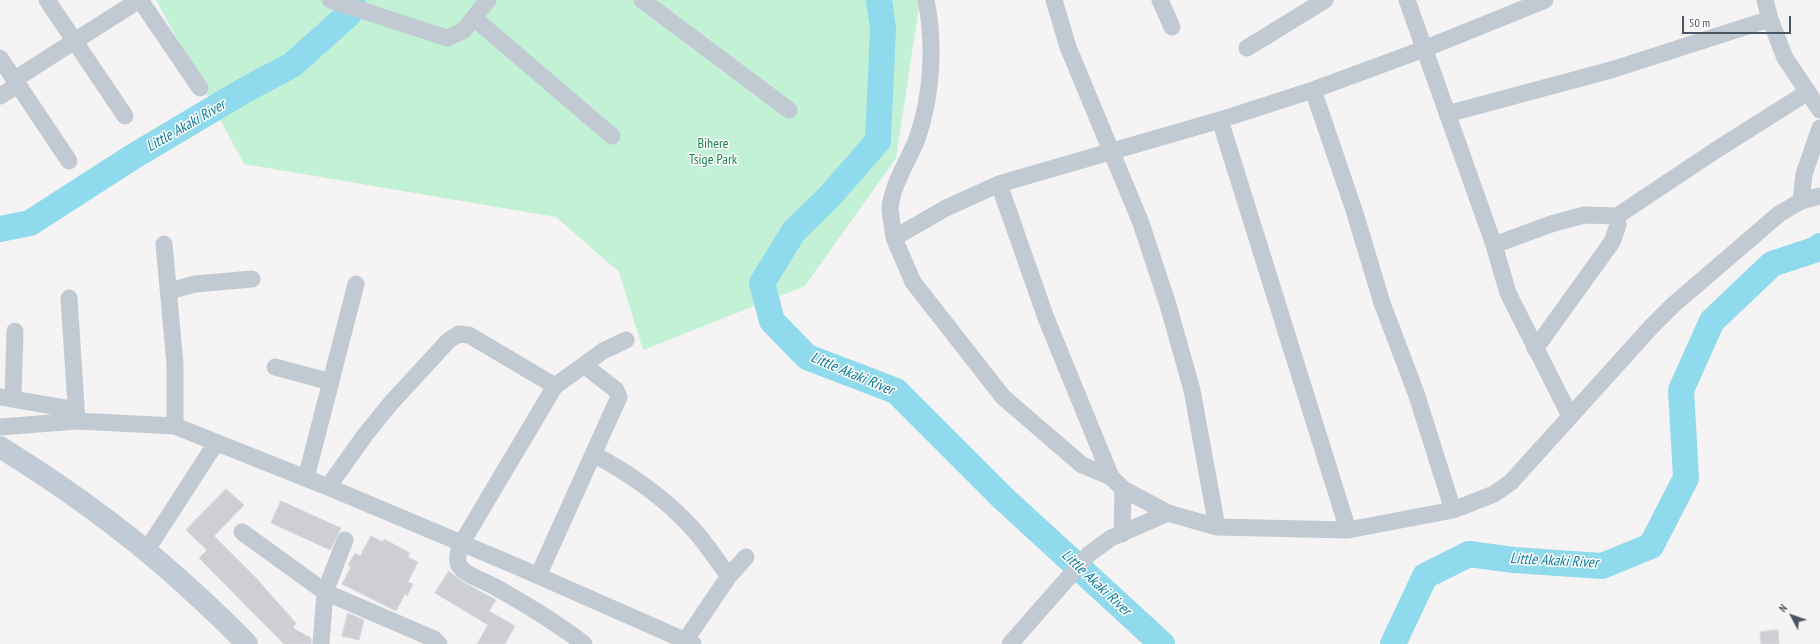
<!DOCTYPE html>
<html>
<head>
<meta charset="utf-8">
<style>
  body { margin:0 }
  #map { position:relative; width:1820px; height:644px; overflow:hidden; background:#f5f3f3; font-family:"PT Sans Narrow",sans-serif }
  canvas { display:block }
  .north { position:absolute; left:1772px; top:596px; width:40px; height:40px; -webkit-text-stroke:3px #fff; paint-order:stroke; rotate:311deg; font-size:11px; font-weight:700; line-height:16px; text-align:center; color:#4a5661 }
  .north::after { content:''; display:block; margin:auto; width:14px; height:18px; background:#4a5661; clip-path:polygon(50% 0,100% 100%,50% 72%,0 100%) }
  .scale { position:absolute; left:1682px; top:16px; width:109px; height:18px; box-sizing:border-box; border:2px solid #4a5661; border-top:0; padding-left:5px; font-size:12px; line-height:14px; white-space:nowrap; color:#4a5661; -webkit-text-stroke:3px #fff; paint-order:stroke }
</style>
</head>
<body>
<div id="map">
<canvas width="1820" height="644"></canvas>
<div class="north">N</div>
<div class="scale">50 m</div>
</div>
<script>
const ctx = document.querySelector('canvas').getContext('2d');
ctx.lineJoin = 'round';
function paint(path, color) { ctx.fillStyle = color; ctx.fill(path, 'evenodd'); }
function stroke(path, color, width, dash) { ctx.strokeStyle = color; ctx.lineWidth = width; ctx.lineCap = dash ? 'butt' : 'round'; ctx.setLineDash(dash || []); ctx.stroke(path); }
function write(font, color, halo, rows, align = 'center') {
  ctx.font = font + ' "PT Sans Narrow",sans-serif'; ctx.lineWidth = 3; ctx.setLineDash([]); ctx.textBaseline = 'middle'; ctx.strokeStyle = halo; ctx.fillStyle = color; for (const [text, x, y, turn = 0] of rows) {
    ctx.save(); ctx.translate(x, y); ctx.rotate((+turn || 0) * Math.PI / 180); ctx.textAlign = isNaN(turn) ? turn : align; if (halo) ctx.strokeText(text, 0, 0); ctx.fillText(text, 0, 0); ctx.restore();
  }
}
const green = new Path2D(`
  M156,0H920L896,158L805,286L643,350L619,272L556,217L244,164Z`);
const river = new Path2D(`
  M879,0L883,29L878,141L829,197L794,231L762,283L772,321L807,357L896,391L1003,498L1162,644
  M0,229L30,223L134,156L245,90L292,65L349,14L353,0
  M1393,644L1425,576L1469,554L1514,560L1602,566L1651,546L1686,478L1681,390L1712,321L1772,264L1817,249L1820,246`);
const building = new Path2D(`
  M226,489L244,505L214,536L256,578L294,621L296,623L293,628L311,638V644H284L199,558L207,550L186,530Z
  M281,501L341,528L330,550L271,523Z
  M371,536L383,542L384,539L410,553L408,557L418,562L408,582L413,584L407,596L405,594L396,611L342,584L351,567L348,565L355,553L360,556Z
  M449,571L463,582L496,600L489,611L515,626L505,644H477L488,625L435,593Z
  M348,613L364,620L359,640L342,636Z
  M1778,630L1779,644H1761L1760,632Z`);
const street = new Path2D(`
  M47,0L125,116
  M140,0L200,88
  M330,0L447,38L463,31L488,0
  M642,0L789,110
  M1054,0L1068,47L1141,223L1168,305L1192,390L1217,527
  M1160,0L1172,27
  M1407,0L1494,245L1508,293L1570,416
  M1765,0L1770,19L1785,58L1820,110
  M474,18L612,136
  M1247,48L1325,0
  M0,58L69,161
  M15,79L139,0
  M1313,90L1354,210L1382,303L1416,393L1453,510
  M0,96L18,85
  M1447,114L1611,70L1770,19
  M1220,120L1348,530
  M999,184L1046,318L1111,477
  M1801,201L1820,196
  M894,238C893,229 891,219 890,210C890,189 909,159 917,139C932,96 935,44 926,0
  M164,244L175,364V426
  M1494,245L1551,224L1584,215L1617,216
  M169,291L195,284L252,279
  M69,298L77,421
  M1535,349L1612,242L1618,225L1617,216L1716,150L1808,92
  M584,365L603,351L626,340
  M275,367L331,382
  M0,397L76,410
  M13,399L15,331
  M0,427L77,421L175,426L328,487L516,566L693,644
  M593,454C631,474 664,497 693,529C706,543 717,561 729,576
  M306,478L356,284
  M328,487L365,435L391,403L449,340L459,334L469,335L555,386
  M1168,513L1123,489L1111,477L1082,465L1003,397L913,282L894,238L946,208L999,184L1220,120L1313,90L1424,49L1545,0
  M242,532L325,592L434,639L439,644
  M1122,534L1123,489
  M146,551L216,443
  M538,576L619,397L616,390L584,365L555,386L461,544C459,551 455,560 460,567C468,577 486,581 497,588C527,605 557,623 584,644
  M685,641L729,576L746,557
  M321,644L325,592L345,540
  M1010,644L1089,554L1111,538L1168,513L1217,527L1348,530L1453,510L1494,494L1511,482L1652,326L1672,306L1779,214L1801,201L1804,174L1820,128`);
const secondary = new Path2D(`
  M0,447C73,492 141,542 203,601C218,615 233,629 247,644`);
const parkNames = [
  ["Bihere",713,144],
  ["Tsige Park",713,160]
];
const waterNames = [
  ["Little Akaki River",186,126,-30],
  ["Little Akaki River",852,374,23],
  ["Little Akaki River",1554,561,3],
  ["Little Akaki River",1096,583,43]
];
paint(green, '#c3f1d5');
stroke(river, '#90daee', 26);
paint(building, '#cdcfd5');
stroke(building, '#d7d9de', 1);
stroke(street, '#c1cad2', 17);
stroke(secondary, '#c1cbd6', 22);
write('14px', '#17864f', '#fff', parkNames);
write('italic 15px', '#0c7c9b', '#fff', waterNames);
</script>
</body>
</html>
